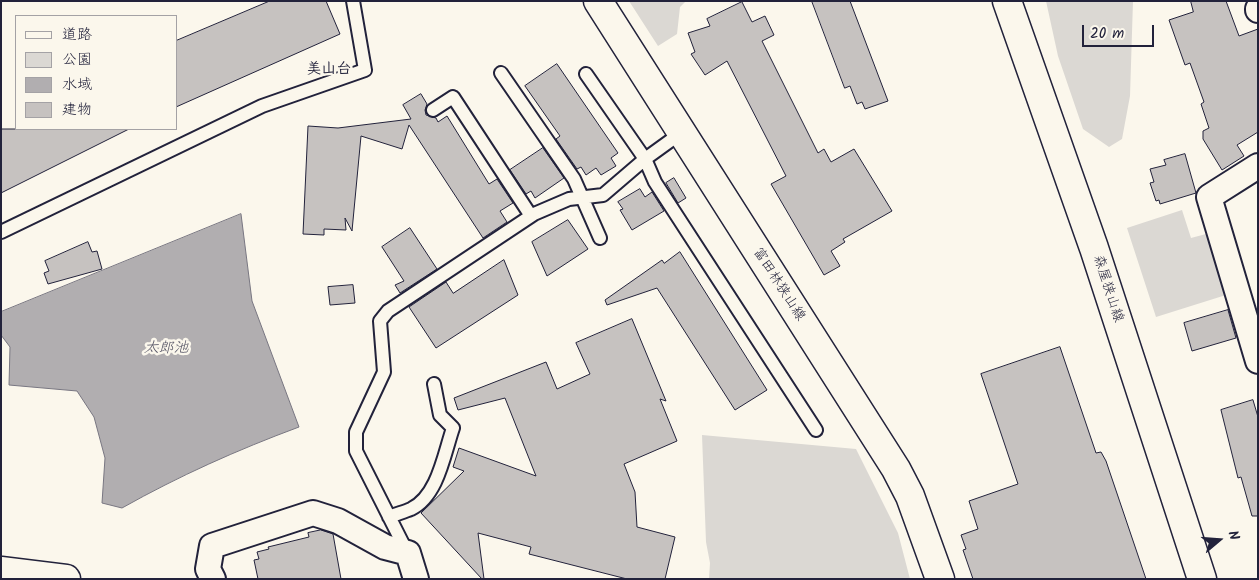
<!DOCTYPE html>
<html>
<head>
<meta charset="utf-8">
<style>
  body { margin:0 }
  #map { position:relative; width:1259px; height:580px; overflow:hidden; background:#fbf7ec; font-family:Kalam,"Klee One",sans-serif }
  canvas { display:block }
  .frame { position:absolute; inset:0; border:2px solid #22223b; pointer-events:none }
  .legend { position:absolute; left:15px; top:15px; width:162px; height:115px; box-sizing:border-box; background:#fbf7ec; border:1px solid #a4a2a5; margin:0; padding:6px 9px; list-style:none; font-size:15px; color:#22223b }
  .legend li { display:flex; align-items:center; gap:10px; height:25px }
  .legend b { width:25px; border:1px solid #a4a2a5 }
  .north { position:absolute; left:1194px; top:515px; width:50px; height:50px; -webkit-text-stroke:4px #fbf7ec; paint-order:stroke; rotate:72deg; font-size:14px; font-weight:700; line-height:20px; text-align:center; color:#22223b }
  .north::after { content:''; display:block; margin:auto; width:18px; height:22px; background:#22223b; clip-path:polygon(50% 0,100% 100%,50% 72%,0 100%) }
  .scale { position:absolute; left:1082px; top:25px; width:72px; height:22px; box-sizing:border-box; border:2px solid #22223b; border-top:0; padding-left:6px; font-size:15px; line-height:18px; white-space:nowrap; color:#22223b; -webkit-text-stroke:4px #fbf7ec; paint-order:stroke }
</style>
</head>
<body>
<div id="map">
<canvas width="1259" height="580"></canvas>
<div class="frame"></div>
<ul class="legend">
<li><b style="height:6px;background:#fbf7ec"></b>道路</li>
<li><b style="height:14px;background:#dbd8d3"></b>公園</li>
<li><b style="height:14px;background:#b1aeb0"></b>水域</li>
<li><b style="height:14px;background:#c6c2c0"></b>建物</li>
</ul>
<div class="north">N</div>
<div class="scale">20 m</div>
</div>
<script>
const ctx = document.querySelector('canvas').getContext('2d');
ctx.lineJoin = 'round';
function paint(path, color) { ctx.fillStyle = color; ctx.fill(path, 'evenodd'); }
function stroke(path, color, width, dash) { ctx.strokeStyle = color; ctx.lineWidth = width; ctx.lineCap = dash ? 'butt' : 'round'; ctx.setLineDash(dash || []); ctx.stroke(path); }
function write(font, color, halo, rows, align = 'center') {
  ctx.font = font + ' Kalam,"Klee One",sans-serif'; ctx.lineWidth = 5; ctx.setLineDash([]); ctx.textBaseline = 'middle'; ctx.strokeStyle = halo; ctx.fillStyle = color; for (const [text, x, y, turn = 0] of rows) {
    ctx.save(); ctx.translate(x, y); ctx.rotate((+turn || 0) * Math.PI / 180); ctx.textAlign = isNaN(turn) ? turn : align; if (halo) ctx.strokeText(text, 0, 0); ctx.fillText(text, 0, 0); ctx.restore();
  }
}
const green = new Path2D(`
  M629,1H686L680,7L677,34L658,46Z
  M1046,1H1133L1130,96L1122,139L1109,147L1083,129L1058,56Z
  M1182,210L1191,238L1206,234L1226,295L1156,317L1127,228Z
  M702,435L856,449L898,533L910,579H709L710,563L706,542Z`);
const water = new Path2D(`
  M241,214L252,301L299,427C237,450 179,476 122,508L102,503L105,458L94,417L77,391L9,385L10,347L1,335V312Z`);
const building = new Path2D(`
  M270,1H326L340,34L176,107V41Z
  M812,1H850L888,101L865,109L862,102L857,104L850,86L845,88Z
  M1191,1H1226L1239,36L1258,29V132L1237,145L1244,156L1222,170L1203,139V131L1209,128L1201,104L1204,102L1190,63L1185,65L1169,20L1193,12Z
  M742,2L752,22L765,16L774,35L762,41L818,153L824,149L831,162L854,149L892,211L843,239L845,242L831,251L840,266L824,275L771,184L786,176L727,61L705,75L691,54L695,52L688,33L710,26L707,19Z
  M557,64L618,153L611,158L616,166L601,175L596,168L586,175L581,167L577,169L556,139L560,136L525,86Z
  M421,94L427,104L425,110L426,115L436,118L438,122L447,116L489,184L497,179L513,203L500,211L507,222L483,238L409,125L402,149L361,136L352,231L345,218L346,230L324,229V235L303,234L308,126L338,128L411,119L403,105Z
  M1,129H129L1,193Z
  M543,148L564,178L535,198L531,191L526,194L510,170Z
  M1185,154L1196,193L1160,204L1159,200L1156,201L1150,183L1154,182L1150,169L1166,165L1164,160Z
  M674,178L686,198L678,203L666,183Z
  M640,189L645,197L652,192L664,211L632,230L620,210L623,209L618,202Z
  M568,220L588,249L547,276L532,242Z
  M410,228L437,269L400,293L395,285L404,281L382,247Z
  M88,242L92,252L97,251L102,269L48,284L44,273L49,271L45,261Z
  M680,252L767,390L735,410L657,288L607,305L605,300L662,260L664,263Z
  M504,260L518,295L436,348L409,307L446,282L453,293Z
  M353,285L355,303L330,305L328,287Z
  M1228,310L1236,338L1192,351L1184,323Z
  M632,319L666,401L660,399L677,441L624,464L635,492L637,527L675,537L665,579H627L529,554L531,547L478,533L484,579H482L421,513L464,471L453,467L459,448L536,476L505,398L458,410L454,398L546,362L557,389L590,374L576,343Z
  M1060,347L1096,453L1101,452L1106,461L1146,579H973L963,550L966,549L961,535L978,529L969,501L1018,484L981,374Z
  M1253,400L1258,417V516H1252L1241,477L1238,478L1221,410Z
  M321,530L333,534L341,579H258L254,560L259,559L257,552L269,549L268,547L309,537L308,533Z`);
const lane = new Path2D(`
  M501,73L574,179L600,238
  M586,74L645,159L655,182L816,430
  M433,110L453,97L531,216
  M1,232L262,106L365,70L353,1
  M389,517C396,514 404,512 411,509C438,496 444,454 453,428L440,415L434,384
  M407,552L356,451V432L384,372L380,321L388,311L534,214L569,199L603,195L645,159L681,133`);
const street = new Path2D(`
  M1258,9V10
  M1258,166L1209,197L1258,361
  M213,579L208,569L212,546L313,513L338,521L385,547L408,553L416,579`);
const secondary = new Path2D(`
  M598,1L896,469L910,496L940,579
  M1007,1L1094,248L1202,579`);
const highway = new Path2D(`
  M1,571L66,579`);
const streetNames = [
  ["富田林狭山線",778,285,57],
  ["森屋狭山線",1107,289,72]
];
const neighbourhoodNames = [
  ["美山台",329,70]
];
const waterNames = [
  ["太郎池",166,349]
];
paint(green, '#dbd8d3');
paint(water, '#b1aeb0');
stroke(water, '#787681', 1);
paint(building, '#c6c2c0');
stroke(building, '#22223b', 1);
stroke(lane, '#22223b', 16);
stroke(street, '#22223b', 28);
stroke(secondary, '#22223b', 31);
stroke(highway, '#22223b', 31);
stroke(lane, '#fbf7ec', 12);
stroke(street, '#fbf7ec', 24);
stroke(secondary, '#fbf7ec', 28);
stroke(highway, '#fbf7ec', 28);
write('14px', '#22223b', '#fbf7ec', streetNames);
write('bold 15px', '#22223b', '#fbf7ec', neighbourhoodNames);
write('italic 15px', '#545364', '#fbf7ec', waterNames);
</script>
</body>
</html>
